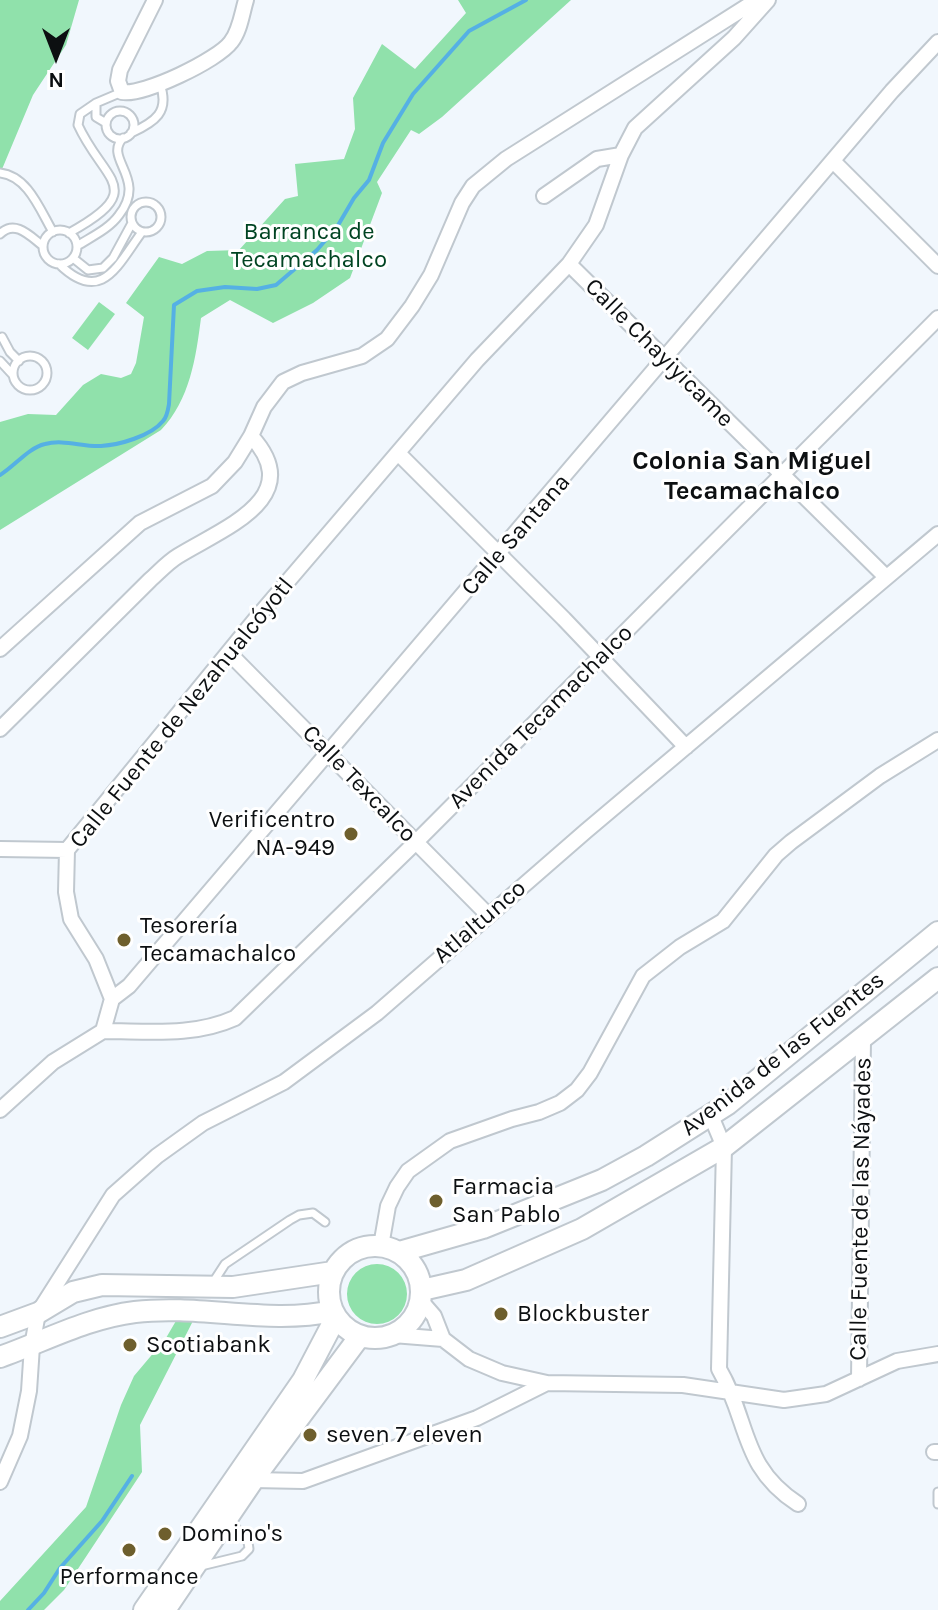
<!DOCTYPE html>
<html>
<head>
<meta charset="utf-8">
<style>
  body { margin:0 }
  #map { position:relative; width:938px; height:1610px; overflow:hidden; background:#f1f7fd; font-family:Karla,sans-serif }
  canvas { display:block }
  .north { position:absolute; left:16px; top:16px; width:80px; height:80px; -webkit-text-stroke:6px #fff; paint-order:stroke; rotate:180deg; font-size:22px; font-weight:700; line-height:32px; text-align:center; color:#0c0f11 }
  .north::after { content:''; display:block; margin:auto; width:28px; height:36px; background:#0c0f11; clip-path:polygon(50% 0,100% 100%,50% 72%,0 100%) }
</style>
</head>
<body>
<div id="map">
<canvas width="938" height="1610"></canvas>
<div class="north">N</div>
</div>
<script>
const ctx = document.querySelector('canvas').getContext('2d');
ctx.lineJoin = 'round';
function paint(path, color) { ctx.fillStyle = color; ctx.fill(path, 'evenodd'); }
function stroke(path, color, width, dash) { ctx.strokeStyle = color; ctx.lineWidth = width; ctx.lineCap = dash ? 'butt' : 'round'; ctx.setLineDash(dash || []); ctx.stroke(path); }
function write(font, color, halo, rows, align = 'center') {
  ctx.font = font + ' Karla,sans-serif'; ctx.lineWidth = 6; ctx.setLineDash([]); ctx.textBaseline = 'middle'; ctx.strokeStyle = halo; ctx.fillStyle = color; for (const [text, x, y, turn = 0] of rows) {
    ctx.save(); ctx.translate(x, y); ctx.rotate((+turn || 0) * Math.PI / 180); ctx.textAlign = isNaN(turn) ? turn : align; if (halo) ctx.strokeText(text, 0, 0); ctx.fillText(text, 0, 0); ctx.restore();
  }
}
const green = new Path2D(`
  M0,0H79L66,45L33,95L0,174Z
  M458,0H571L442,117L419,134L411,130L377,182L382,193L350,278L313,303L273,323L230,300L201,318C196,357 190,400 161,430L0,530V422L28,414L56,415L83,385L101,374L121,378L131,374L136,363L144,317L126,303L159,257L182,264L207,251L239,250L285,199L298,196L295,164L344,159L355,129L353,98L382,44L415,69L466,13Z
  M99,302L115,314L88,350L72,338Z
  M347 1294a30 30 0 1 1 60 0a30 30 0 1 1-60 0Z
  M180,1314L195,1317L140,1425L142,1472L64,1590L44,1610H0V1601L86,1507L121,1405L134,1376L166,1338Z`);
const stream = new Path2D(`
  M0,475C15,466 28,448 45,444C64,439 82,447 101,446C119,445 151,436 163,421C167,417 168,410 169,404L174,305L197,291L225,287L257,289L276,285L317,250L337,227L354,198L369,180L383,143L413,94L469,31L526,0
  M28,1610L44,1593L60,1568L102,1521L132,1476`);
const lane = new Path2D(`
  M106 125a14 14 0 1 1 28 0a14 14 0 1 1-28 0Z
  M106,123L96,117V103L122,92
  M131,133C155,122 170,112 160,84
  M0,173C28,176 40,210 53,232
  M131 217a15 15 0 1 1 30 0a15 15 0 1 1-30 0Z
  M43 247a17 17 0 1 1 34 0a17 17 0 1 1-34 0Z
  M69,233C149,189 104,182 78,125L80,114L96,103
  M0,234C15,219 30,236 43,246
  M77,246C91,237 109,229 119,215C148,178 103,159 123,138
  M73,258L88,270L103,268L113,258L132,223
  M59,264C102,306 118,264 142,232
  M2,337L10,352L19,361
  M13 373a17 17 0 1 1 34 0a17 17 0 1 1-34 0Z
  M0,361L13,375
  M212,1284L225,1264L290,1220L299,1215L313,1213L325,1222
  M938,1492V1504
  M201,1566L242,1556L249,1549L248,1542L230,1521`);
const street = new Path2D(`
  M155,0L120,70L118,81L122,92C143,96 218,60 231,42C240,31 242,13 246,0
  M834,162L938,266
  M544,196L597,159L621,155
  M569,264L886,577
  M398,453L564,619L686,747
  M0,649L140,523L212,486L235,462L251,436L264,407L283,382L302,373L362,356L387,339L412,306L431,275L462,203L473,186L506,159L757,0
  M229,653L488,915
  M0,729L150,580C159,572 168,562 178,556C223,528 308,498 251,436
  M0,849L67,850
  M112,999L96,959L71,919L66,892L67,850L259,615L477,360L569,264L596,225L621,155L635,128L734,38L768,0
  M103,1031L112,999L129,986L892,91L938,42
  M103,1031C148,1031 193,1037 235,1018L416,842L938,318
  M0,1110L53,1062L103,1031
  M711,1116L724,1147L719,1369C750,1422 740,1466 798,1504
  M381,1246L388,1206L397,1187L408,1171L450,1141L512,1119L539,1112L560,1103L577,1090L590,1073L643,976L680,947L723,921L776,855L791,842L880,776L938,740
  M421,1301L434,1316L443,1339
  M393,1335L443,1339L469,1359L502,1373L547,1383L683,1385L784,1400L826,1394L897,1361L938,1354
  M859,1379L863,1039
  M934,1452H938
  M253,1480L303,1481L477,1418L547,1383
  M0,1482L20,1436L29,1391L32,1346L38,1313L113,1195L157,1156L203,1123L284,1082L377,1013L586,831L938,534`);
const secondary = new Path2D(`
  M329 1292a46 46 0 1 1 92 0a46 46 0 1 1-92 0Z
  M399,1252L483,1228L602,1180L646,1156L728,1104L938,932
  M422,1290L466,1280L582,1229L724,1147L938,978
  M0,1327L38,1313L73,1292L102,1285L233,1287L333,1272
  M0,1357C45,1341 87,1318 135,1312C201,1304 268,1325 333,1311
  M144,1610L303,1380L336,1317
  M165,1610L258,1473L360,1336`);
const markers = [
  [351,834,8,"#6e5f2d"],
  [124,940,8,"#6e5f2d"],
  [436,1201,8,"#6e5f2d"],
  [501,1314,8,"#6e5f2d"],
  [130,1345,8,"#6e5f2d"],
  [310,1435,8,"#6e5f2d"],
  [165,1534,8,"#6e5f2d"],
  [129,1550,8,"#6e5f2d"]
];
const parkNames = [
  ["Barranca de",309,232],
  ["Tecamachalco",309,260]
];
const streetNames = [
  ["Calle Chayiyicame",659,353,45],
  ["Calle Santana",516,535,-49],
  ["Calle Fuente de Nezahualcóyotl",182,713,-51],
  ["Avenida Tecamachalco",541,717,-45],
  ["Calle Texcalco",359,784,46],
  ["Atlaltunco",480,922,-41],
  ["Avenida de las Fuentes",783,1054,-38],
  ["Calle Fuente de las Náyades",861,1209,-89]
];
const poiNames = [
  ["Verificentro",335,820,"right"],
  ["NA-949",335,848,"right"],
  ["Tesorería",140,926],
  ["Tecamachalco",140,954],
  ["Farmacia",452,1187],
  ["San Pablo",452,1215],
  ["Blockbuster",517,1314],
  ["Scotiabank",146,1345],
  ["seven 7 eleven",326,1435],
  ["Domino's",181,1534],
  ["Performance",129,1577,"center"]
];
const neighbourhoodNames = [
  ["Colonia San Miguel",752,462],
  ["Tecamachalco",752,492]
];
paint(green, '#90e1ab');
stroke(stream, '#55b0e4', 4);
stroke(lane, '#c0c8cf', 11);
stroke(street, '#c0c8cf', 18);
stroke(secondary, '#c0c8cf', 24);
stroke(lane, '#fff', 7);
stroke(street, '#fff', 14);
stroke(secondary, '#fff', 20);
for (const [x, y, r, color] of markers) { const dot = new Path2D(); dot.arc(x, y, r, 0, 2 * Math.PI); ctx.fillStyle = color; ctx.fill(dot); stroke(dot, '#fff', 3); }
write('24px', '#042', '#fff', parkNames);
write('24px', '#0c0f11', '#fff', streetNames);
write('24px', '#0c0f11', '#fff', poiNames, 'left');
write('bold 26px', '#0c0f11', '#fff', neighbourhoodNames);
</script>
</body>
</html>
